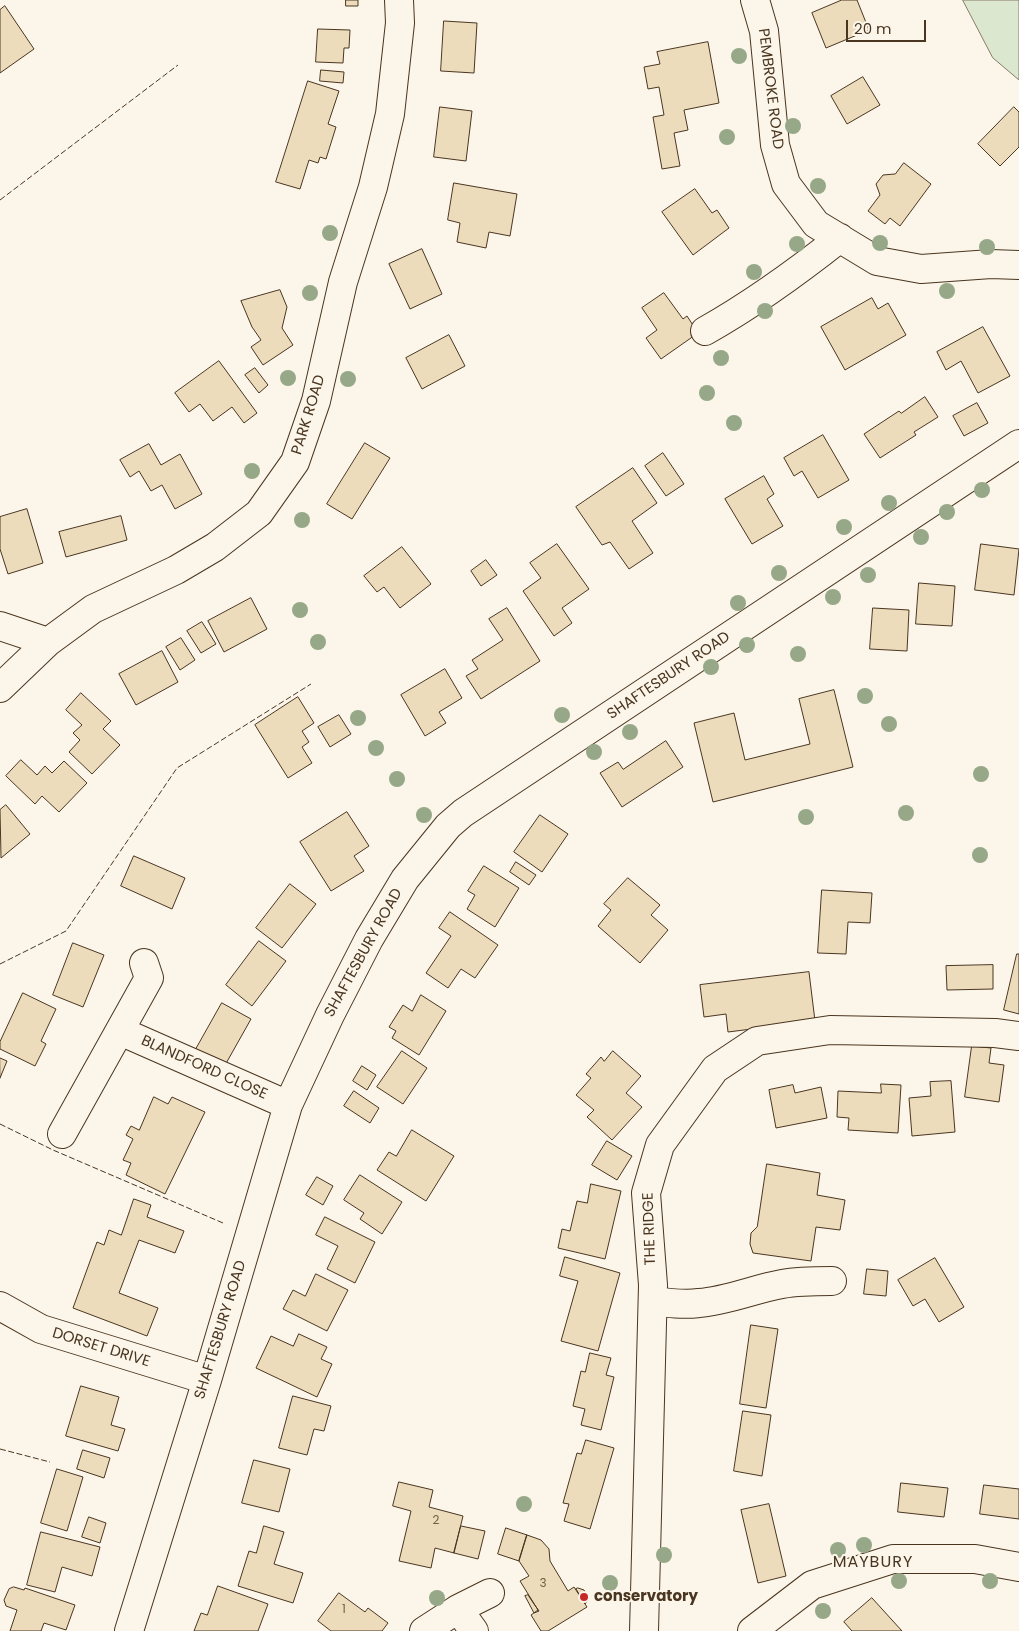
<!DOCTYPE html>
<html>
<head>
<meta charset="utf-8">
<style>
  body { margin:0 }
  #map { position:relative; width:1019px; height:1631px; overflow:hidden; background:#fbf6e9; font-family:Poppins,sans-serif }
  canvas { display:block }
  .scale { position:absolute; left:846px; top:20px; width:80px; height:22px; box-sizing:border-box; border:2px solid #4a3520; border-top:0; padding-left:6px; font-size:15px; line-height:18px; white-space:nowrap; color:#4a3520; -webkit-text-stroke:4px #fbf6e9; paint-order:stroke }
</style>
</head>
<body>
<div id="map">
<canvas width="1019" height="1631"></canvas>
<div class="scale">20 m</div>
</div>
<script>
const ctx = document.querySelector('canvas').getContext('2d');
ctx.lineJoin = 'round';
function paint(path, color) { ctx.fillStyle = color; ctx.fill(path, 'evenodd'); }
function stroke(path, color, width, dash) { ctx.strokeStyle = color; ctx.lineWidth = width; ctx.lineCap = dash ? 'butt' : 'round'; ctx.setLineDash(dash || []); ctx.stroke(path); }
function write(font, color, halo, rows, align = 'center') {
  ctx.font = font + ' Poppins,sans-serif'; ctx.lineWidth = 4; ctx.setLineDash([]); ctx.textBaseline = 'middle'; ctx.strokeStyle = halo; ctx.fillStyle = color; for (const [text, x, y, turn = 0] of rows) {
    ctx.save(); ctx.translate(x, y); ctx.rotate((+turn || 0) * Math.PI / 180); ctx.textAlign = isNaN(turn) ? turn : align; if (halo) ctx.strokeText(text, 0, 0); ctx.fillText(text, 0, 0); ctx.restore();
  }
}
const green = new Path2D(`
  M963,0H1019V80L993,58Z`);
const building = new Path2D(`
  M346,0H358V6H346Z
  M842,0H857L869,30L826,48L812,13Z
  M5,6L34,49L0,73V10Z
  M444,21L477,23L474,73L441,71Z
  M318,29L350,30L349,48H344L343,63L316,62Z
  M708,42L719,103L684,110L688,130L674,133L680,166L662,169L653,117L664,115L659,87L648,89L644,67L660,64L657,52Z
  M321,70L344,72L343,83L320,81Z
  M863,77L880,105L847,124L831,96Z
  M308,81L339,91L328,124L336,127L326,159L320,157L318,163L309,160L300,189L276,182Z
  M440,107L472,111L466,161L434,157Z
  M1014,107L1019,112V147L1000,166L978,144Z
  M904,163L931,184L900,226L890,218L885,224L868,211L880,195L876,184L883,175L895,174Z
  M454,183L517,194L510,236L489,232L486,248L457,242L460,223L448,220Z
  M695,189L712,213L717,210L729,228L693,255L662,212Z
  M422,249L442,294L410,309L389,264Z
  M280,290L287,307L282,328L293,345L263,365L251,347L261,340L252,327L241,301Z
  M664,293L683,319L687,316L698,333L661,359L646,338L657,330L642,308Z
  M872,298L878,309L888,303L906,335L845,370L821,327Z
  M983,327L1010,376L978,393L961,361L946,370L937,352Z
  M449,335L465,366L422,389L406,358Z
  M219,361L257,413L244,423L232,407L213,421L200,404L189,412L175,393Z
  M255,368L268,385L259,393L245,375Z
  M925,397L938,417L914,432L916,435L880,458L864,434L899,411L901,413Z
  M977,403L988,423L964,436L953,416Z
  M823,435L849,480L818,498L802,471L794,476L784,458Z
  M365,443L390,458L352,519L327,504Z
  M149,444L161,465L180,454L202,494L175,509L162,485L151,491L139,471L130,477L120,460Z
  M663,453L684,484L666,496L645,466Z
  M633,468L657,503L632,521L653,553L629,569L610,542L602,545L576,507Z
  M764,476L774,494L767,499L783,526L752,544L725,499Z
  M27,509L43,563L8,574L0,549V517Z
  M121,516L127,540L66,557L59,532Z
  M557,544L589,589L562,608L572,623L554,636L523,591L541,578L530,563Z
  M981,544L1019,549L1014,595L975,590Z
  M402,547L431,584L400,608L384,587L377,592L364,576Z
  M486,560L497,575L481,586L471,571Z
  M919,583L955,586L952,626L916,624Z
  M251,598L267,629L224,652L208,621Z
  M507,608L540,661L481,699L466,676L478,669L472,660L503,640L489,619Z
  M873,608L909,610L907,651L870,649Z
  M202,622L216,644L201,653L187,631Z
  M181,638L195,660L180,670L166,647Z
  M162,651L178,682L136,705L119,674Z
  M445,669L462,698L439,712L446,723L425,736L401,695Z
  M834,690L853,767L713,802L694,723L734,713L745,760L810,744L799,699Z
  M81,693L111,721L103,729L120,745L92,774L69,752L80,740L73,733L82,725L66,710Z
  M298,697L314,723L302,731L309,742L302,747L312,763L288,778L255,725Z
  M339,715L351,734L330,747L318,727Z
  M666,741L683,767L622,807L600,773L618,762L623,769Z
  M21,760L37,775L45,766L52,773L64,761L87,783L59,812L42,796L35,804L6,776Z
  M6,805L30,834L1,858L0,810Z
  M347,812L369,846L354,856L364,871L331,891L300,842Z
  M540,815L568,834L542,872L514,852Z
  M134,856L185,878L172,909L121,886Z
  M516,862L536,875L529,885L510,872Z
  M484,866L519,888L495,927L467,909L475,895L468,891Z
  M628,878L660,905L651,915L668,930L640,963L598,926L611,910L604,904Z
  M290,884L316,904L282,948L256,928Z
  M822,890L872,893L870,923L848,922L846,954L818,953Z
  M450,912L498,945L475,978L461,969L448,988L426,973L451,936L439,928Z
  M259,941L286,961L252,1006L226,985Z
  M73,943L104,955L83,1007L53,995Z
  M1017,954H1019V1014L1004,1010Z
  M993,965V989L947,990L946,966Z
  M809,972L815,1021L728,1032L726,1014L704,1017L700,985Z
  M23,993L56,1009L41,1041L46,1044L35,1066L0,1049V1042Z
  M421,995L446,1011L419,1055L392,1038L396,1031L389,1027L403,1005L412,1011Z
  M222,1003L251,1019L224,1067L195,1051Z
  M972,1046L991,1048L989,1063L1004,1065L999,1102L965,1097Z
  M402,1051L427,1068L403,1104L377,1087Z
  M613,1051L641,1076L626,1093L642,1107L612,1140L587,1117L594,1110L576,1095L591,1078L586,1074L601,1057L604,1061Z
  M0,1058L7,1061L0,1078Z
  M362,1066L376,1075L367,1090L353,1081Z
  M951,1081L955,1132L912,1136L909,1098L931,1096L930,1082Z
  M881,1084L901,1085L898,1133L848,1130L849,1118L837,1117L838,1091L881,1093Z
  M793,1085L795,1093L821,1087L827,1118L776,1128L769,1090Z
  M354,1091L379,1108L370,1123L344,1106Z
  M154,1097L168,1104L172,1097L205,1112L165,1194L126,1175L131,1163L123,1160L133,1139L126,1135L131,1126L139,1130Z
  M412,1130L454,1156L426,1201L377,1170L389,1152L396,1156Z
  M607,1141L632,1156L617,1180L592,1165Z
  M767,1164L820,1173L817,1195L845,1200L840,1230L816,1227L811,1261L753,1253L750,1244L751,1233L757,1227Z
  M360,1175L402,1202L382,1234L360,1219L364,1213L344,1200Z
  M317,1177L333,1186L323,1205L306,1195Z
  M591,1184L621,1191L605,1259L558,1248L562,1229L570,1231L577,1201L587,1203Z
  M134,1199L151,1205L147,1217L184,1231L175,1253L139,1240L119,1293L158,1308L147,1336L73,1308L97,1242L104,1245L109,1230L121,1235Z
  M325,1217L375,1242L355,1283L327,1269L338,1246L316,1235Z
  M565,1257L620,1273L598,1351L561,1341L578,1281L560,1276Z
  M935,1258L964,1307L939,1322L925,1299L913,1306L898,1280Z
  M867,1269L888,1271L886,1296L864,1294Z
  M316,1274L348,1290L327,1331L283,1309L293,1290L305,1296Z
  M751,1325L778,1329L766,1408L740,1404Z
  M299,1334L327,1347L321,1359L332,1364L317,1397L256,1368L271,1336L293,1346Z
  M590,1353L611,1358L606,1375L614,1377L601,1430L581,1425L585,1409L573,1406L581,1371L585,1372Z
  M81,1386L119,1397L111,1425L125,1429L118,1451L66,1436Z
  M293,1396L331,1406L324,1431L314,1429L307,1455L279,1448Z
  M743,1411L771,1415L762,1476L734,1471Z
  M586,1440L614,1448L590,1529L564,1521L569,1504L563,1503L577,1453L581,1454Z
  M83,1450L110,1458L104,1478L77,1469Z
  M254,1460L290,1469L279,1512L242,1503Z
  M57,1469L83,1477L67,1531L41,1523Z
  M399,1482L433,1490L429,1507L463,1516L454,1553L435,1548L431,1568L399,1561L411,1511L393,1506Z
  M901,1483L948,1488L944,1517L898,1512Z
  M984,1485L1019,1489V1519L980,1514Z
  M769,1504L786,1576L758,1583L741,1510Z
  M89,1517L106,1523L100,1543L82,1537Z
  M264,1526L284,1532L274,1564L303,1573L293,1603L238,1586L249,1551L256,1553Z
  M461,1526L485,1531L478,1559L454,1553Z
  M506,1528L527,1535L519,1561L498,1554Z
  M41,1532L100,1547L92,1576L62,1567L55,1592L27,1585Z
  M527,1535L541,1540L549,1549L550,1561L568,1591L574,1587L587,1607L548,1631H541L531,1615L538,1610L520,1581L529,1576L519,1561Z
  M218,1586L268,1604L258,1631H194L201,1613L207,1615Z
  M14,1587L24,1590L25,1588L75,1605L66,1630L44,1623L41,1631H10L17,1610L6,1606L4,1600L9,1589Z
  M578,1588L584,1590L587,1596L588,1600L585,1604L576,1589Z
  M339,1593L365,1612L368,1608L388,1623L382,1631H331L318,1621Z
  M528,1595L534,1604L539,1611L534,1613L525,1596Z
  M872,1598L902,1631H852L844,1622Z`);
const minor = new Path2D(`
  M755,0L764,31L775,145L786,184L816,224L877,261L921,269L991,264L1019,265
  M705,331C753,304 797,272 840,238
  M0,626L48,642
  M0,688L48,642L93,609L176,570L215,547L259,513L295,462L316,401L343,282L373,187L390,114L400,23L399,0
  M120,1031L288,1105
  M62,1134L149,978L144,963
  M653,1301C668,1303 683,1305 699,1303C727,1301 754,1289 782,1284C798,1281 815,1281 832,1281
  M0,1306L41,1329L207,1380
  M458,1609L490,1593
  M129,1631L207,1380L288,1105L330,1015L369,939L405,879L448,826L463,813L1019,444
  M424,1631L458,1609L474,1631
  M644,1631L653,1285L646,1193L660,1145L715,1069L757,1041L830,1030L995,1033L1019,1036
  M752,1631L812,1585L893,1559H975L1019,1567`);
const fence = new Path2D(`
  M0,200L178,65
  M0,964L66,931L177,768L311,684
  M0,1124L53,1150L223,1223
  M0,1449L50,1462`);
const trees = [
  [739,56],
  [793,126],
  [727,137],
  [818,186],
  [330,233],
  [880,243],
  [797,244],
  [987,247],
  [754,272],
  [947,291],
  [310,293],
  [765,311],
  [721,358],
  [288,378],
  [348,379],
  [707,393],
  [734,423],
  [252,471],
  [982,490],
  [889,503],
  [947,512],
  [302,520],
  [844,527],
  [921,537],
  [779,573],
  [868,575],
  [833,597],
  [738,603],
  [300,610],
  [318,642],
  [747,645],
  [798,654],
  [711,667],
  [865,696],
  [562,715],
  [358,718],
  [889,724],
  [630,732],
  [376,748],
  [594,752],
  [981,774],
  [397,779],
  [906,813],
  [424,815],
  [806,817],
  [980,855],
  [524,1504],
  [864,1545],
  [838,1550],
  [664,1555],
  [899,1581],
  [990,1581],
  [610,1583],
  [437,1598],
  [823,1611]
];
const markers = [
  [584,1597,5,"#c62828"]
];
const numberNames = [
  ["2",436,1521],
  ["3",543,1584],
  ["1",344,1610]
];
const streetNames = [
  ["PEMBROKE ROAD",770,89,83],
  ["PARK ROAD",309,415,-73],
  ["SHAFTESBURY ROAD",669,676,-34],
  ["SHAFTESBURY ROAD",364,953,-61],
  ["BLANDFORD CLOSE",204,1068,24],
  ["THE RIDGE",650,1229,-92],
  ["SHAFTESBURY ROAD",221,1330,-73],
  ["DORSET DRIVE",101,1348,17]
];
const poiNames = [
  ["conservatory",594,1597]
];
const neighbourhoodNames = [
  ["MAYBURY",873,1563]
];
paint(green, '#dce7d0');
stroke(green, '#887966', 1);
paint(building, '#ecdcbc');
stroke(building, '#4a3520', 1);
stroke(minor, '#4a3520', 30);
stroke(minor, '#fbf6e9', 28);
stroke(fence, '#4a3520', 1, [6, 2.5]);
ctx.fillStyle = '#96a887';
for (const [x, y] of trees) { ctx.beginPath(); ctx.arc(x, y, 8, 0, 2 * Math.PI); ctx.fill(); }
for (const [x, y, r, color] of markers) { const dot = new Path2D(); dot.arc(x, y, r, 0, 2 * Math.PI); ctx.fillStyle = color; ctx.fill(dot); stroke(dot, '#fbf6e9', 2); }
write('12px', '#725f47', null, numberNames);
write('15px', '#4a3520', '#fbf6e9', streetNames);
write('bold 15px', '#4a3520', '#fbf6e9', poiNames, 'left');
ctx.letterSpacing = '1px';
write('16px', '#4a3520', '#fbf6e9', neighbourhoodNames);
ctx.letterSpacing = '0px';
</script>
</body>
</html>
